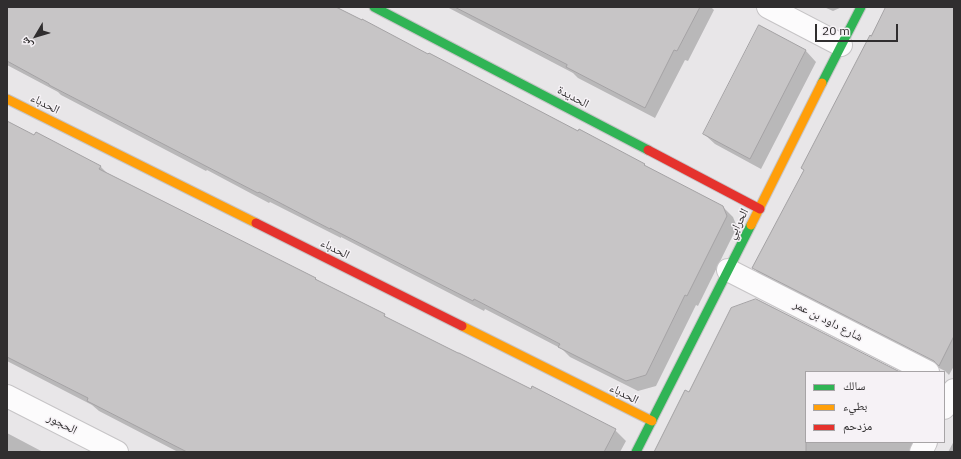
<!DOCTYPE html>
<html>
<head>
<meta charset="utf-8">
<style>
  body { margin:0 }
  #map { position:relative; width:961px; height:459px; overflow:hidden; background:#e8e6e8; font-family:"IBM Plex Sans","Noto Naskh Arabic",sans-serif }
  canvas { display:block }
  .frame { position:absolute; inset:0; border:8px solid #302e2f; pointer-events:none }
  .legend { position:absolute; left:805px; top:371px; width:140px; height:72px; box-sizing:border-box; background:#f6f2f6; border:1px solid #a7a4a6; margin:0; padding:5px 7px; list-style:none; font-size:12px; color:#302e2f }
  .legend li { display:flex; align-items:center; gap:8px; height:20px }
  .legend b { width:20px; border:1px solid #a7a4a6 }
  .north { position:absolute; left:16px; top:16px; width:40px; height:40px; -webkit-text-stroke:3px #f6f2f6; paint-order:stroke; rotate:232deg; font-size:11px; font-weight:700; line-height:16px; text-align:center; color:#302e2f }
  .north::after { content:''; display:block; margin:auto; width:14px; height:18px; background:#302e2f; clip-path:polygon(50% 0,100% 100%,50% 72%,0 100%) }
  .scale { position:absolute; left:815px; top:24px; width:83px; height:18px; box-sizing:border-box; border:2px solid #302e2f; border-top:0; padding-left:5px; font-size:12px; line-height:14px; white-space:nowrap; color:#302e2f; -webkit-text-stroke:3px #f6f2f6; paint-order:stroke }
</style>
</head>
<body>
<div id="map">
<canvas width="961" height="459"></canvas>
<div class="frame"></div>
<ul class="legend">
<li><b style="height:5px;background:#30b455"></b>سالك</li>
<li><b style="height:5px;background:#ff9f0a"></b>بطيء</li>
<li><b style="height:5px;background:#e5322d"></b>مزدحم</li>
</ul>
<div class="north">ش</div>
<div class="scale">20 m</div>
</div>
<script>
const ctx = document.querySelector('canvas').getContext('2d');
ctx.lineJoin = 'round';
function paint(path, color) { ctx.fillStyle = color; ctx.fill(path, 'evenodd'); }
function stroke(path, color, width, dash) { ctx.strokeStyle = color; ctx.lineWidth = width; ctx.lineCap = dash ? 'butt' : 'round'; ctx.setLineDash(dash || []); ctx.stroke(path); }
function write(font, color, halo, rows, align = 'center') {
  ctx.font = font + ' "IBM Plex Sans","Noto Naskh Arabic",sans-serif'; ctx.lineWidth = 3; ctx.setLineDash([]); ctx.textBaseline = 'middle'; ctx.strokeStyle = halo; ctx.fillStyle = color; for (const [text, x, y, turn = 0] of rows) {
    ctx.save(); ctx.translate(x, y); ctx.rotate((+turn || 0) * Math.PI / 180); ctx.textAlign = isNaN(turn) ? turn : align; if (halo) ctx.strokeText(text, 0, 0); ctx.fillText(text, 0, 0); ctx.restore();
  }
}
const shadow = new Path2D(`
  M7,7H334L578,132L579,131L644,165L648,168L722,206L733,217L737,227L698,306L696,305L656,386L638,391L570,357L562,349L485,309L484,311L341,237V238L270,202L269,203L207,170L206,171L61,95L58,92L7,65Z
  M447,7H711L714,10L688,61L685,60L655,118L578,78L573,73Z
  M824,7H842L833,11Z
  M887,7H954V366L949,375L945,371L764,279L754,268L805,170Z
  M759,27L806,51L816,62L761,169L715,144L704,134Z
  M7,122L35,136L101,167L110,176L315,278L318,281L384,315L387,318L531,391L615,430L626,441L620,452H178L99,411L92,405L7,361Z
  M732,309L898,372H806V442H915L910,452H655L690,394Z
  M7,433L43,452H7Z
  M954,441V452H948Z`);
const building = new Path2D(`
  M7,7H336L362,20V19L428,54L429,53L578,131L579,129L645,164L644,165L723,206L727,216L687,296L685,295L646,375L626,381L558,347L560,344L474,299L473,301L330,228V229L259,192L258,193L196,161L49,85V84L7,61Z
  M455,7H700L677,51L674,50L645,108L566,67L567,65Z
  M886,7H954V336L939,366L934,361L752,268L804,170L801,168L870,35L871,36Z
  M759,25L806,50L750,159L703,134Z
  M7,121L34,135L36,132L101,166L99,169L316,278L315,279L385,314L384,316L458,353H459L531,389L532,386L616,429L604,452H187L87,401L88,398L7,357Z
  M756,299L900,372H806V452H654L685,390L689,392L731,308Z`);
const street = new Path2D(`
  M768,7L841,45
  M728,270L928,372
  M7,396L117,452
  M944,408L954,390
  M921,452L926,442`);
const fast = new Path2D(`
  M374,7L648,150
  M822,83L861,7
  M636,452L751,225`);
const slow = new Path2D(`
  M7,99L256,223
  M751,225L822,83
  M462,326L652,421`);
const jam = new Path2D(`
  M648,150L760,209
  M256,223L462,326`);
const streetNames = [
  ["الحديدة",573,97,28],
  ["الحدباء",45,104,27],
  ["الحرابي",738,224,-63],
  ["الحدباء",335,249,27],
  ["شارع داود بن عمر",828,321,27],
  ["الحدباء",624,394,27],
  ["الحجور",62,424,27]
];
paint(shadow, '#0003');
paint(building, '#c7c5c6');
stroke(building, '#a4a2a4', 1);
stroke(street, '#c6c4c6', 24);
stroke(fast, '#c6c4c6', 11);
stroke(slow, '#c6c4c6', 11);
stroke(jam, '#c6c4c6', 11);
stroke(street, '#fcfbfc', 22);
stroke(fast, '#30b455', 9);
stroke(slow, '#ff9f0a', 9);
stroke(jam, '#e5322d', 9);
write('12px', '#302e2f', '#f6f2f6', streetNames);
</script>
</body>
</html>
